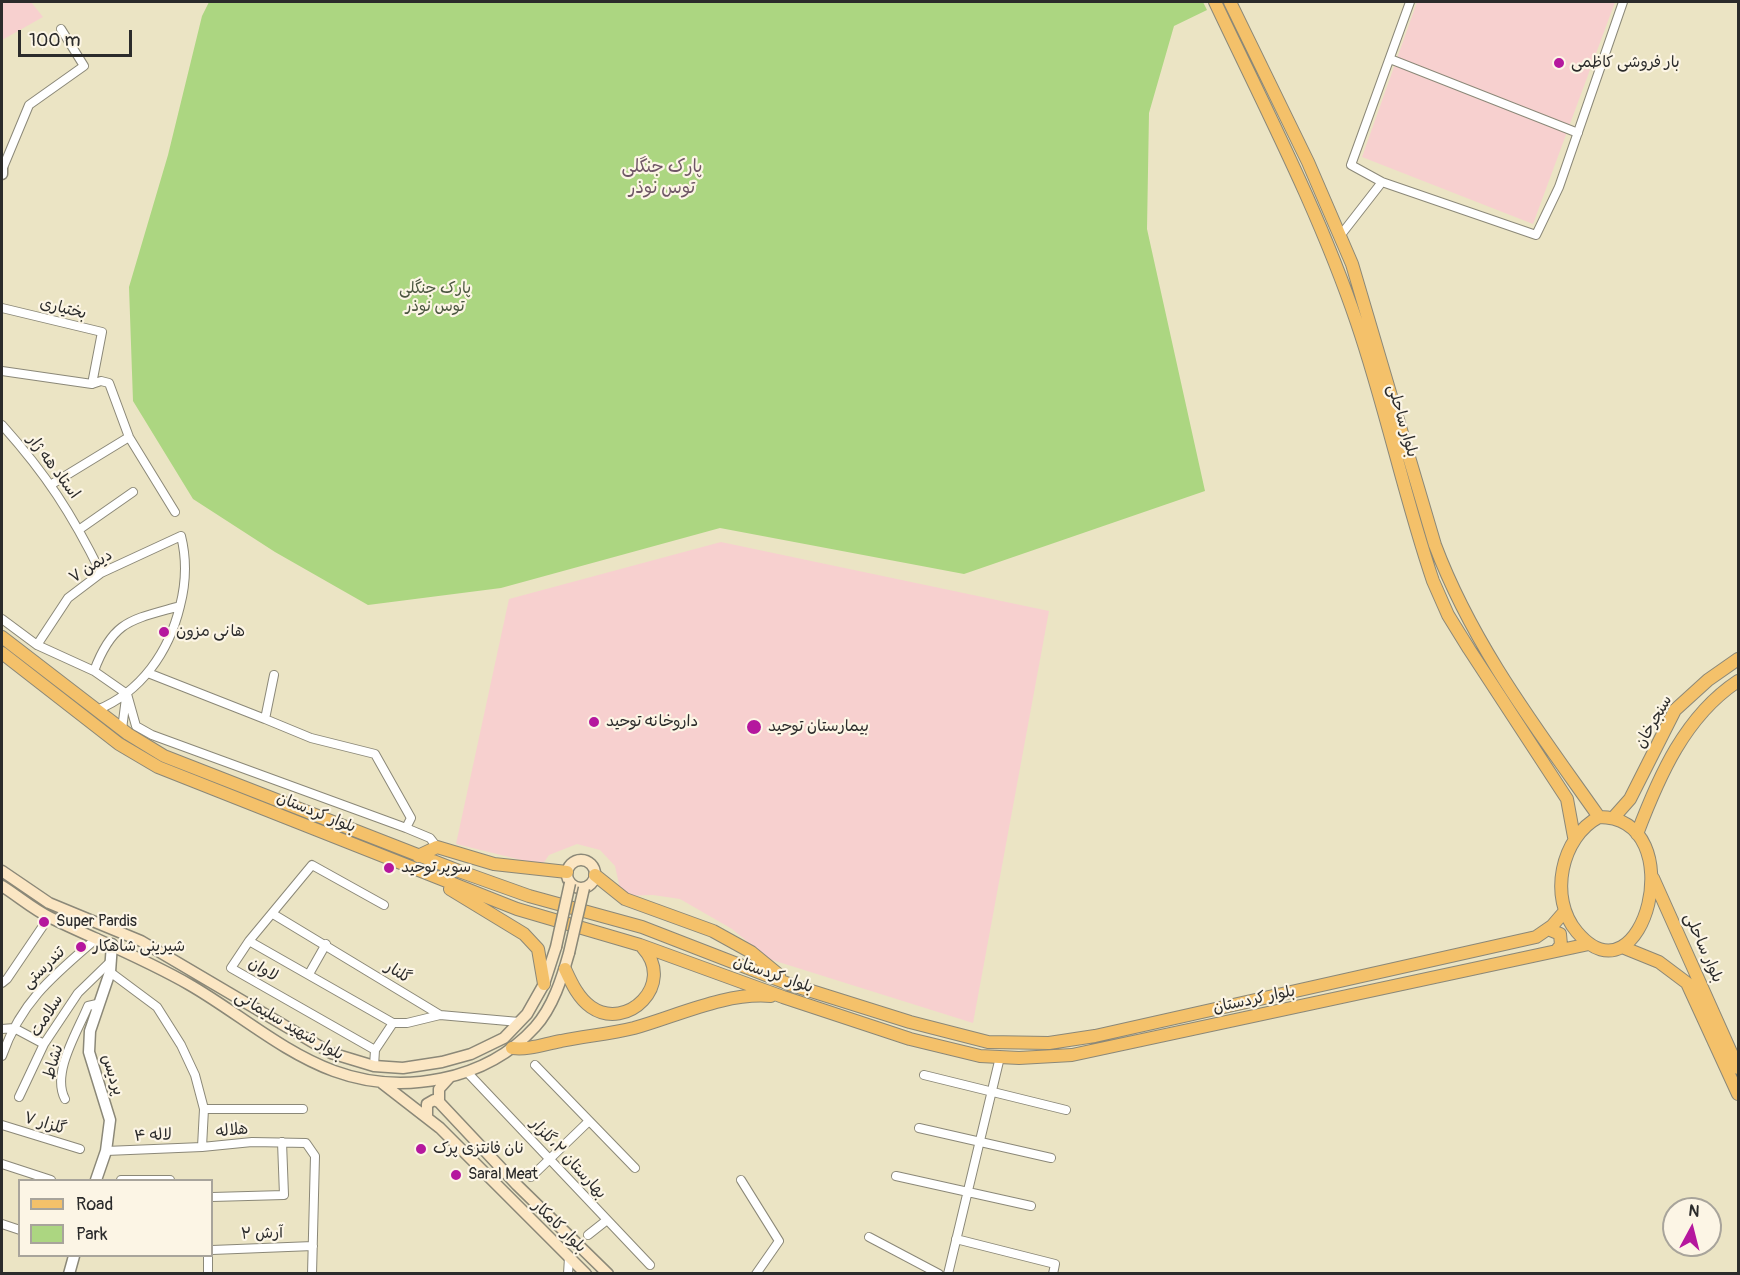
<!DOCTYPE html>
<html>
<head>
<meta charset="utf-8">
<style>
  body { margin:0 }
  #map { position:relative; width:1740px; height:1275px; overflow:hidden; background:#ebe4c4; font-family:Pangolin,sans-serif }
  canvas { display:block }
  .frame { position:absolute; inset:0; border:3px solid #2b2b2b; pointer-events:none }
  .legend { position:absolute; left:18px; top:1179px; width:195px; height:78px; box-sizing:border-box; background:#fcf5e5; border:2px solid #a8a49b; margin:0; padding:8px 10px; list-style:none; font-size:18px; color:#2b2b2b }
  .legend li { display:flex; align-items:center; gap:12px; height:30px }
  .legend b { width:30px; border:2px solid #a8a49b }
  .north { position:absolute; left:1662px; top:1197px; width:60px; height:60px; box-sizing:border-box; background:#fcf5e5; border:2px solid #a8a49b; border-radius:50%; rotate:7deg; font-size:16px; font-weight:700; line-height:24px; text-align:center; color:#2b2b2b }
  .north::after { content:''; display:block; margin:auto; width:21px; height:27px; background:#b5179e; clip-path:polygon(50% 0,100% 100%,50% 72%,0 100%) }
  .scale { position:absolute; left:18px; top:30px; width:114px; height:27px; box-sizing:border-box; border:3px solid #2b2b2b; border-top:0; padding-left:8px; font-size:18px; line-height:21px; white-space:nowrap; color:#2b2b2b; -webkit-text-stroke:4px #fcf5e5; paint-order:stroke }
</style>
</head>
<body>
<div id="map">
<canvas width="1740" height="1275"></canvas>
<div class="frame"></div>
<ul class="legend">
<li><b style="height:8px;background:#f4c16a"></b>Road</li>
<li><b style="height:16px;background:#acd681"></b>Park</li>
</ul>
<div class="north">N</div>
<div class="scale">100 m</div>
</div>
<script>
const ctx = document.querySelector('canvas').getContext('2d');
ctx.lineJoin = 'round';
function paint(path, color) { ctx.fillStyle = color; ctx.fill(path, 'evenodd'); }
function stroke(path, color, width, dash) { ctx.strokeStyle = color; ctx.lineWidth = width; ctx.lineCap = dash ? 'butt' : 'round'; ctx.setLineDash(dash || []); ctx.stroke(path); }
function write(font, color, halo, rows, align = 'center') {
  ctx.font = font + ' Pangolin,"Playpen Sans Arabic",sans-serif'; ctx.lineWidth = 4.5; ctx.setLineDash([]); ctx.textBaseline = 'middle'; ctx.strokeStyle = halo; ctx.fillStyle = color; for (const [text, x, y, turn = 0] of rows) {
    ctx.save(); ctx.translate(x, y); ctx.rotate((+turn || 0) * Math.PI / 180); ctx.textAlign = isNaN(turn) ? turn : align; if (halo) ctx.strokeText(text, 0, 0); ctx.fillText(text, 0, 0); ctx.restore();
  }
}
const built = new Path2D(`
  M2,2H31L43,17L2,40Z
  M1417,2H1615L1533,224L1362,157Z
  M721,542L1049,611L973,1023L769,959L732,929L680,899L653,895L618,896L619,884L615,866L600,850L577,844L549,855L542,865L456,844L509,599Z`);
const green = new Path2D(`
  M209,2H1203L1207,10L1174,26L1149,113L1147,229L1205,491L964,574L720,528L501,588L368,605L275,552L193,499L133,401L129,287L168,155L202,16Z`);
const minor = new Path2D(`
  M1410,2L1351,165L1382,182L1536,235L1559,187L1623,2
  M1390,59L1578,133
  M2,170L29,105L84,66L61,29
  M1340,236L1382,182
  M2,308L102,332L92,384
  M2,371L92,384L101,381L109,383L129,437L175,512
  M2,425C46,474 72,514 101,573
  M52,484L129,437
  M80,529L133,492
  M2,619L37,645L94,671C113,620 131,620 180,606C186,583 187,560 181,536L101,573L68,598L37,645
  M94,671L127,694L136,726L152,735L406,828L430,838L437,847
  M148,673L265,719
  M274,675L265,719L311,738L375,754L411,818L406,828
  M97,710C141,692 169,652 180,606
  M122,729L126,698
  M273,914L440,1015L519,1022
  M249,941L312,865L384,905
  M110,972L157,1007L181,1045L195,1075L204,1109L202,1147L252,1142L306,1143L315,1156L312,1274
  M309,974L326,944
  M2,983L7,979L49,917
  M2,1029L14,1028L44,1044
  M375,1050L393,1023H407L440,1015
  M2,1056C21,1001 54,975 97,938
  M535,1065L635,1168
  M374,1066L375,1050L231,968L249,941L393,1023
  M467,1072L650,1265
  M924,1075L1066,1110
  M19,1097L44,1044L78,993L111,961
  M65,1099C51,1073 78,1031 88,1006L97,1004
  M204,1109H303
  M2,1125L80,1149
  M919,1128L1051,1158
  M106,1151L202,1147
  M2,1164L51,1180
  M896,1176L1031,1206
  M531,1177L589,1121
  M121,1180H170
  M741,1180L779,1241L756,1274
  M212,1197L284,1195L282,1142
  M2,1224L20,1230
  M588,1235L607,1220
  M869,1237L939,1274
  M956,1239L1055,1264L1053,1274
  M212,1250L313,1246
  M208,1256V1274
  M568,1274L569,1257
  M948,1274L1000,1057`);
const tertiary = new Path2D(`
  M2,168V174
  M96,1180L106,1151L110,1120L89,1052L90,1031L110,972L112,944
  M69,1274L74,1256`);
const secondary = new Path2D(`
  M567 874a14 14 0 1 1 28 0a14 14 0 1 1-28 0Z
  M2,871L49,903L141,941L331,1053L374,1066L403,1068L442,1062L471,1054L504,1038L527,1014L544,984L556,947
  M2,886C18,896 34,910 51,918C97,940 145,959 190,985C237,1012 282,1052 334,1071C402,1096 486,1081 535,1027C553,1007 562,978 569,953
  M449,1078L439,1089V1102L517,1185L608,1274
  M382,1083L440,1128L586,1274
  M427,1116V1104L434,1100L439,1102`);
const primary = new Path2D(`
  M1215,2C1265,108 1319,211 1357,323C1386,408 1404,496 1433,581L1448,615L1469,649L1567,799L1574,837
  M1230,2L1308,162L1352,264L1435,545C1473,646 1537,729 1599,817
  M2,637L128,734L164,756L459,871L529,896L642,927L789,984L910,1022L988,1042L1049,1043L1095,1036L1536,937L1552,926L1565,911
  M2,653L119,744L158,767L517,909L640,945L783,997L910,1039L980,1056L1019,1058L1072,1055L1589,944
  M1599,817C1694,817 1643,1010 1577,932C1548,898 1561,837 1599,817Z
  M1614,817L1630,799L1675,710L1708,680L1738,659
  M1637,834C1659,776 1685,716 1738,681
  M418,856L437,847L494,864L567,872
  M595,875L625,899L713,931L751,952L779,975
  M1653,878L1738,1068
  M450,889L524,934L538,949L544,984
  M1548,929L1560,934L1561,945L1556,951
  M1622,947L1659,962L1687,983L1738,1094
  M565,969C571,982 578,998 591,1007C627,1032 676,984 643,948
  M512,1048C530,1050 544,1044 561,1041C585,1036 610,1034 634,1028C677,1016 726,992 771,996`);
const secondaryBridge = new Path2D(`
  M556,947L570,883
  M569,953L584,888`);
const markers = [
  [1559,63,6,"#b5179e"],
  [164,632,6,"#b5179e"],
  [594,722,6,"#b5179e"],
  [754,727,8,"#b5179e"],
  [389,868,6,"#b5179e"],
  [44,922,6,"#b5179e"],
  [81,947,6,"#b5179e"],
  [421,1149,6,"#b5179e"],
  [456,1175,6,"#b5179e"]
];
const poiNames = [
  ["بار فروشی کاظمی",1571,63],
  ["هانی مزون",176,632],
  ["داروخانه توحید",606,722],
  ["بیمارستان توحید",768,727],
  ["سوپر توحید",401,868],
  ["Super Pardis",56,922],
  ["شیرینی شاهکار",93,947],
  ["نان فانتزی پرک",433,1149],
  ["Saral Meat",468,1175]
];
const parkNames = [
  ["پارک جنگلی",435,289],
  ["توس نوذر",435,307]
];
const streetNames = [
  ["بختیاری",63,309,14],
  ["بلوار ساحلی",1402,421,74],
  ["استاد هه ژار",53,467,53],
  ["دیمن ۷",91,567,-33],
  ["سنجرخان",1654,722,-60],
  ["بلوار کردستان",316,813,22],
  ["بلوار ساحلی",1703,948,66],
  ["تندرستی",44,968,-44],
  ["لاوان",263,970,31],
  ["گلنار",398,973,32],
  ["بلوار کردستان",773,975,19],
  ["بلوار کردستان",1254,1000,-12],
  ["سلامت",47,1016,-57],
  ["بلوار شهید سلیمانی",289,1026,30],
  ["نشاط",54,1062,-74],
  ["پردیس",112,1075,72],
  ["گلزار ۷",45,1124,17],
  ["هلاله",232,1131,-6],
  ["لاله ۴",153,1136,-2],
  ["بهارستان ۲،گلزار",568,1159,47],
  ["بلوار کامکار",559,1227,44],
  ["آرش ۲",262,1234,-2]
];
const neighbourhoodNames = [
  ["پارک جنگلی",662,167],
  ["توس نوذر",662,188]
];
paint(built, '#f7d0cf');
paint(green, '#acd681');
stroke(minor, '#8b8878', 10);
stroke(tertiary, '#8b8878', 13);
stroke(secondary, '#8b8878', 13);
stroke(primary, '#8b8878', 14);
stroke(minor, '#fff', 8);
stroke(tertiary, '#fff', 10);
stroke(secondary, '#fbe6c3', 10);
stroke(primary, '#f4c16a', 12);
stroke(secondaryBridge, '#8b8878', 13, []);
stroke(secondaryBridge, '#fbe6c3', 10);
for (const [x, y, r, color] of markers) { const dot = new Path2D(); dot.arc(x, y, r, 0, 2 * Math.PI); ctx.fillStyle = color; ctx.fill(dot); stroke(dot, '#fcf5e5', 2); }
write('16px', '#2b2b2b', '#fcf5e5', poiNames, 'left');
write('16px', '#4b5640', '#fcf5e5', parkNames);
write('16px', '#2b2b2b', '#fcf5e5', streetNames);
write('18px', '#6f5766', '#fcf5e5', neighbourhoodNames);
</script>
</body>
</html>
